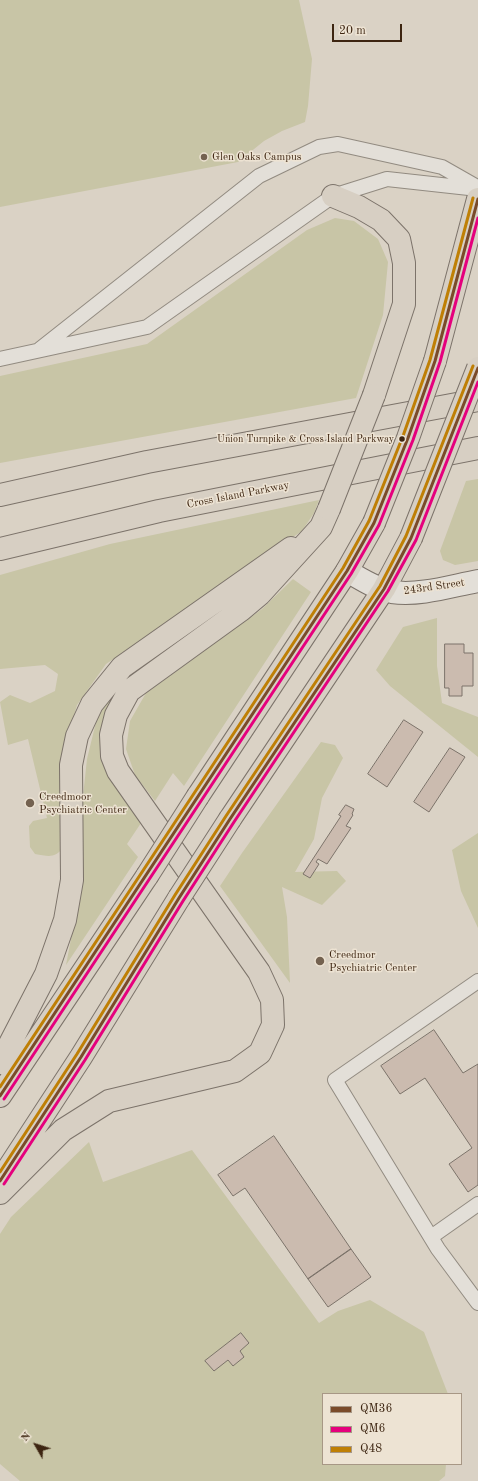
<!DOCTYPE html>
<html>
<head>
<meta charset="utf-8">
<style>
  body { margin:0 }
  #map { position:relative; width:478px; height:1481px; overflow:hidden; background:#dad2c5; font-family:"Old Standard TT",serif }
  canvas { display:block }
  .legend { position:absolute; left:322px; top:1393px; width:140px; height:72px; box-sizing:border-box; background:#ede3d3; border:1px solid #a79785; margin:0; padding:5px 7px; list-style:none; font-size:12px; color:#3d2511 }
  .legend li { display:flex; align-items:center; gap:8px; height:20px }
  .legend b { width:20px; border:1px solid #a79785 }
  .north { position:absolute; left:16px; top:1425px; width:40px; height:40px; -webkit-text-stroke:3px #ede3d3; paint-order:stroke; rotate:309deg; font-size:11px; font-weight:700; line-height:16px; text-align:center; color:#3d2511 }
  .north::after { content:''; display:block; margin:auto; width:14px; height:18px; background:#3d2511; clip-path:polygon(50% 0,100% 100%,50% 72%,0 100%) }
  .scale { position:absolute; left:332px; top:24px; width:70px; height:18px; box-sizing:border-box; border:2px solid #3d2511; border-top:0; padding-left:5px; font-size:12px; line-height:14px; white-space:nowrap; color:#3d2511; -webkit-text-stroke:3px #ede3d3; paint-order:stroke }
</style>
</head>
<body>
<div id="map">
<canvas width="478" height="1481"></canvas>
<ul class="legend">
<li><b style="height:5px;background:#7a4b2a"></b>QM36</li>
<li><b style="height:5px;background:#e5007d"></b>QM6</li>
<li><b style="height:5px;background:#bf7f05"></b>Q48</li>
</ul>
<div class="north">N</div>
<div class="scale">20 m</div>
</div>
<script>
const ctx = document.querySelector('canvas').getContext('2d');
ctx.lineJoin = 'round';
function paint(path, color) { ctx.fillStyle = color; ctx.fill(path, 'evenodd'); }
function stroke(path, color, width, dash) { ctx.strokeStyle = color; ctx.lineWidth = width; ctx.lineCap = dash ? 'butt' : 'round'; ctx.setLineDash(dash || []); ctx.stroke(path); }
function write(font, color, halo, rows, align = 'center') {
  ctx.font = font + ' "Old Standard TT",serif'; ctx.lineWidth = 3; ctx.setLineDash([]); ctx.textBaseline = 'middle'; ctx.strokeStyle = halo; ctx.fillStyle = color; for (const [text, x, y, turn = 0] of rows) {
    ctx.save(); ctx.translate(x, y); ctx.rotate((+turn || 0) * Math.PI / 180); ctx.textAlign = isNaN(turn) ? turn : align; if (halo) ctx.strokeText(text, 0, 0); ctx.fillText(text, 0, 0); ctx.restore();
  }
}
const green = new Path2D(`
  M0,0H299L312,59L308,106L305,122L282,131L264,141L238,162L0,207Z
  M335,218L354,221L378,239L388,262L383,315L356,398L0,463V376L147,344L307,230Z
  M478,479V561L455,565L443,560L440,551L466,481Z
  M319,500L314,513L302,531L106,664L77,705L62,759L63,848C54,859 48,856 35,854L30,847L29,826L33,821L47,818L28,739L8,745L0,702L10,695L30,703L55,691L58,674L45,665L0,669V575L110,544Z
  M293,579L311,592L184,786L173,773L155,801L135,775L126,749L130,721L146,693L262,609Z
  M437,618V666L442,703L478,717V757L390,686L376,670L403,627Z
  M113,694L117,696L107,770L141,823L127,844L138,857L66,965L80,892L81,815L87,759L97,718Z
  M321,742L335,745L343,758L322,798L314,839L295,872L337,871L346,881L322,905L282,887L287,917L290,983L220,886L242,853Z
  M478,833V928L461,891L452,850Z
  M89,1142L103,1182L192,1150L319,1323L338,1311L370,1300L424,1332L448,1394H323V1464H446L445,1476L439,1481H20L0,1464V1234L11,1217Z`);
const building = new Path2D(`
  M445,644H464V653H473V686H462V696H449V688H445Z
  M404,720L423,732L387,787L368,774Z
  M450,748L465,757L429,812L414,802Z
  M346,805L354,809L352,814L353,815L346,826L351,828L327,864L318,859L316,862L319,864L310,878L303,874L341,816L339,815Z
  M434,1030L463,1073L478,1064V1185L468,1192L449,1164L472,1148L425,1078L400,1094L381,1066Z
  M274,1136L351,1249L308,1279L245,1188L233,1196L218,1175Z
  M351,1249L371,1277L328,1307L308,1279Z
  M241,1333L249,1343L240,1351L244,1357L233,1366L228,1360L214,1371L205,1361Z`);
const lane = new Path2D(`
  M40,349L259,176L319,147L338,144L442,167L477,187
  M0,359L147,327L333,196L387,179L478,189
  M478,981L335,1080L438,1249L478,1303
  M431,1237L478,1204`);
const secondary = new Path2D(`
  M347,571C361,579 376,589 392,592C420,596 451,586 478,581`);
const primary = new Path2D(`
  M333,196L359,207L381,220L399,239L404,263V304L374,395
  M435,361L478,199
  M198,796L347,571L374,523
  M230,819L384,589L411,538
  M0,1063L46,974L65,920L72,880L71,765L77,736L92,704L122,667L291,548
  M0,1096L147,876
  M4,1175L81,1057L179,898
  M0,1193L63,1130L109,1101L235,1071L260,1053L273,1025L272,1000L259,972L118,771L112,756L111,735L116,715L129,691L241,610L260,594L321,527L329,509`);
const highway = new Path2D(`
  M0,495L147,462L478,400
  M0,549L159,511L478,448`);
const primaryBridge = new Path2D(`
  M329,509L374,395
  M374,523L408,438L435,361
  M411,538L478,368
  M147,876L198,796
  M179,898L230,819`);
const bus1 = new Path2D(`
  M0,1096L347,571L374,523L408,438L435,361L478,199
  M0,1181L81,1057L179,898L230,819L384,589L411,538L478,368`);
const bus2 = new Path2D(`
  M4,1099L351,574L379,525L413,440L440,362L478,218
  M4,1184L85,1060L183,901L234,822L388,591L416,540L478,382`);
const bus3 = new Path2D(`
  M0,1087L343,568L369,521L403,436L430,360L473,198
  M0,1172L77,1054L175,895L226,816L380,586L406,536L473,366`);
const markers = [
  [204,157,4,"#746250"],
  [402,439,3.5,"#3d2511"],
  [30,803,5,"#746250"],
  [320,961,5,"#746250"]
];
const busNames = [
  ["Union Turnpike & Cross Island Parkway",394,439]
];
const poiNames = [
  ["Glen Oaks Campus",212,157],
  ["Creedmoor",39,797],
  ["Psychiatric Center",39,810],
  ["Creedmor",329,955],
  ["Psychiatric Center",329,968]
];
const streetNames = [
  ["Cross Island Parkway",238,495,-11],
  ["243rd Street",434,587,-8]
];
paint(green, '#c8c5a6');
paint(building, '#cbbbaf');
stroke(building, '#7c736a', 1);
stroke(lane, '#928b81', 16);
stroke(secondary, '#7c736a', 24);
stroke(primary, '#7c736a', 24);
stroke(highway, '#7c736a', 24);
stroke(lane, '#e3dfd8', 14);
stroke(secondary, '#e3dfd8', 22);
stroke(primary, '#d7cfc3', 22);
stroke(highway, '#d7cfc3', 22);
stroke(primaryBridge, '#7c736a', 24, []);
stroke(primaryBridge, '#d7cfc3', 22);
stroke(bus1, '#7a4b2a', 3);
stroke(bus2, '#e5007d', 3);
stroke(bus3, '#bf7f05', 3);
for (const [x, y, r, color] of markers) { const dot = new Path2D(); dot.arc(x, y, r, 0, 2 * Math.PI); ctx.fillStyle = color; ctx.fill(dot); stroke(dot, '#ede3d3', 1.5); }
write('10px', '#3d2511', '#ede3d3', busNames, 'right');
write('11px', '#3d2511', '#ede3d3', poiNames, 'left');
write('11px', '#3d2511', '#ede3d3', streetNames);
</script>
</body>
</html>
